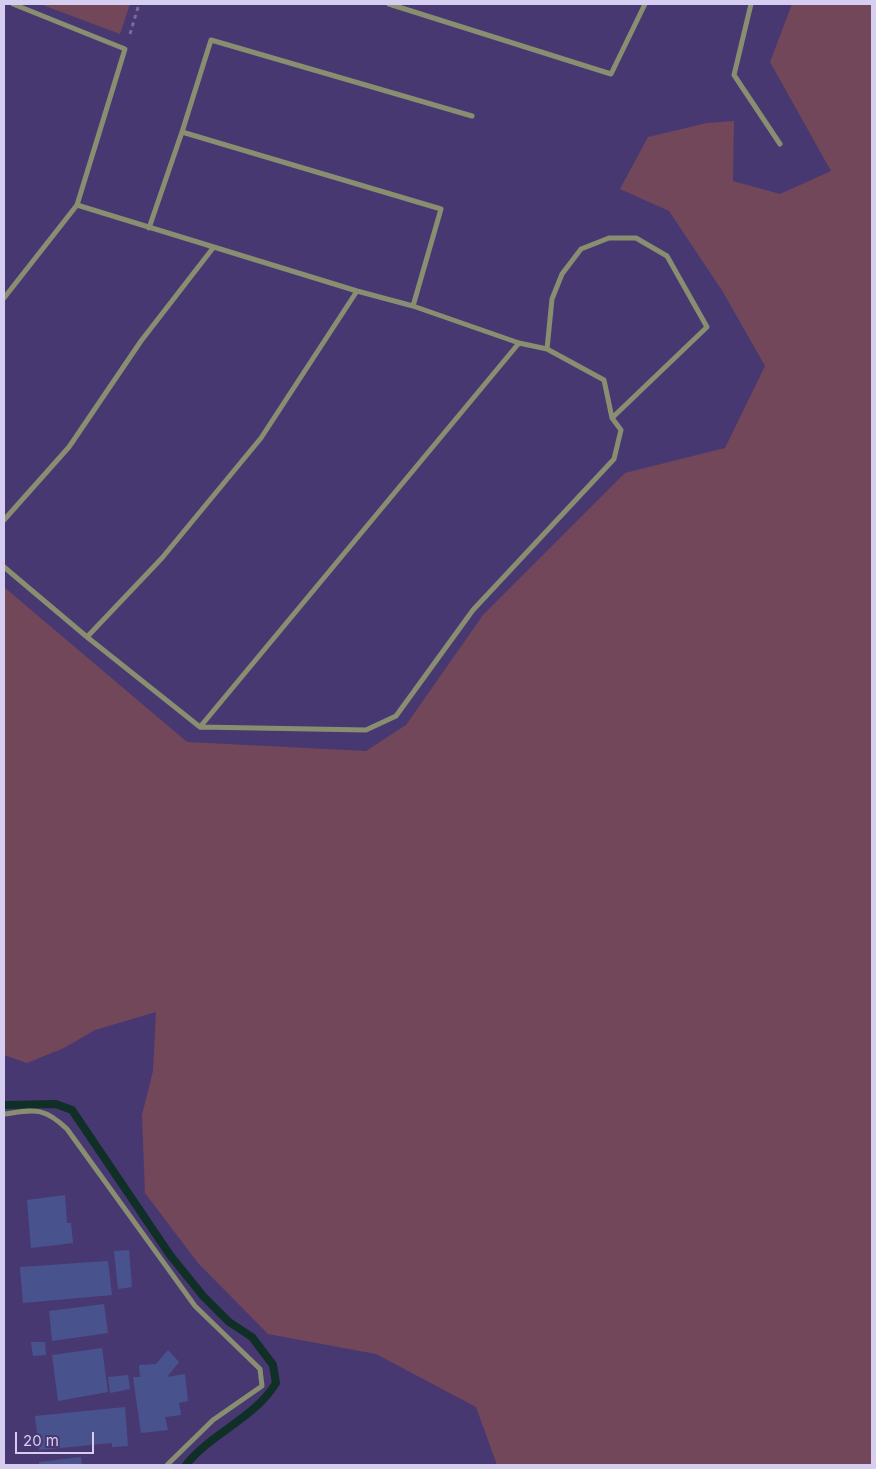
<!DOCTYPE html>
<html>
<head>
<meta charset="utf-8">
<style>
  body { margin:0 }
  #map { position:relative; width:876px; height:1469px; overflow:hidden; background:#483872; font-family:Inter,sans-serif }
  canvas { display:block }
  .frame { position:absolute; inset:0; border:5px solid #d5cef1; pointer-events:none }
  .scale { position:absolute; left:15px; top:1432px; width:79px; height:22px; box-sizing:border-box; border:2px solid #d5cef1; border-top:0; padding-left:6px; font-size:15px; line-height:18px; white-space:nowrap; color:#d5cef1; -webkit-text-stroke:4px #483872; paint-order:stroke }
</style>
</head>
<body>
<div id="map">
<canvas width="876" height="1469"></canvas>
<div class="frame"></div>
<div class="scale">20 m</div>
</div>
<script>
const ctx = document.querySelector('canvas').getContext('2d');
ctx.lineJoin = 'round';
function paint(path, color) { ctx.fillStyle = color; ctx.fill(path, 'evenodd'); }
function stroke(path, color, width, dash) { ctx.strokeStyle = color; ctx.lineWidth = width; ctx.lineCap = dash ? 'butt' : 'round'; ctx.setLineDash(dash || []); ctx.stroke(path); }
const green = new Path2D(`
  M40,4H130L120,34Z
  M792,4H872V1465H497L476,1407L376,1354L268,1334L198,1263L145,1193L142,1115L153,1071L156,1012L95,1030L64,1048L27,1063L4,1055V587L187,742L366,751L406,725L483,615L625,473L725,448L765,366L723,292L669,211L620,189L648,137L707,123L734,121L733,181L780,194L831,171L770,62Z`);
const stream = new Path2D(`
  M4,1105L56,1104L72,1110L170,1255L203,1296L229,1322L252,1337L273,1365L276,1383C254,1419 211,1433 186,1465`);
const building = new Path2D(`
  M65,1195L67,1223H71L73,1243L31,1248L27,1200Z
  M129,1250L132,1287L118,1289L114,1251Z
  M108,1261L112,1295L23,1303L20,1267Z
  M104,1304L108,1333L52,1341L49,1311Z
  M31,1342H45L46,1355L33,1356Z
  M102,1348L108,1392L58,1401L52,1355Z
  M168,1350L179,1362L167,1377L185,1374L188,1401L179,1403L181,1415L165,1417L168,1430L141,1433L133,1377H140L139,1365L156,1364Z
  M128,1375L130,1389L110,1393L108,1377Z
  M125,1407L128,1446L112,1447V1443L39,1450L35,1416Z
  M81,1457L82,1465H39V1462Z`);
const path = new Path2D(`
  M130,34L139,4`);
const street = new Path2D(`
  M389,4L611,74L645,4
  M751,4L734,75L780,144
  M182,132L441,209L413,306
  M149,228L182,132L211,40L472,116
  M4,298L77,205L125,49L13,4
  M547,349L552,299L562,274L581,249L609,238H636L667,256L707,327L612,418
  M4,520L69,447L141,341L213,248
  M4,567L87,637L200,727L366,730L396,716L473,610L614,459L621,430L612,418L604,380L547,349L519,343L413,306L357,291L77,205
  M87,637L162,558L261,438L357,291
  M200,727L519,343
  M4,1114C34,1110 43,1106 67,1129L195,1306L260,1369L262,1386L213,1420L167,1465`);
paint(green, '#724759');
stroke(stream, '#102f27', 8);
paint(building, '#48538d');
stroke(path, '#786b9d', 3, [4, 4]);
stroke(street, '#8a8e70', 5);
</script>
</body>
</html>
